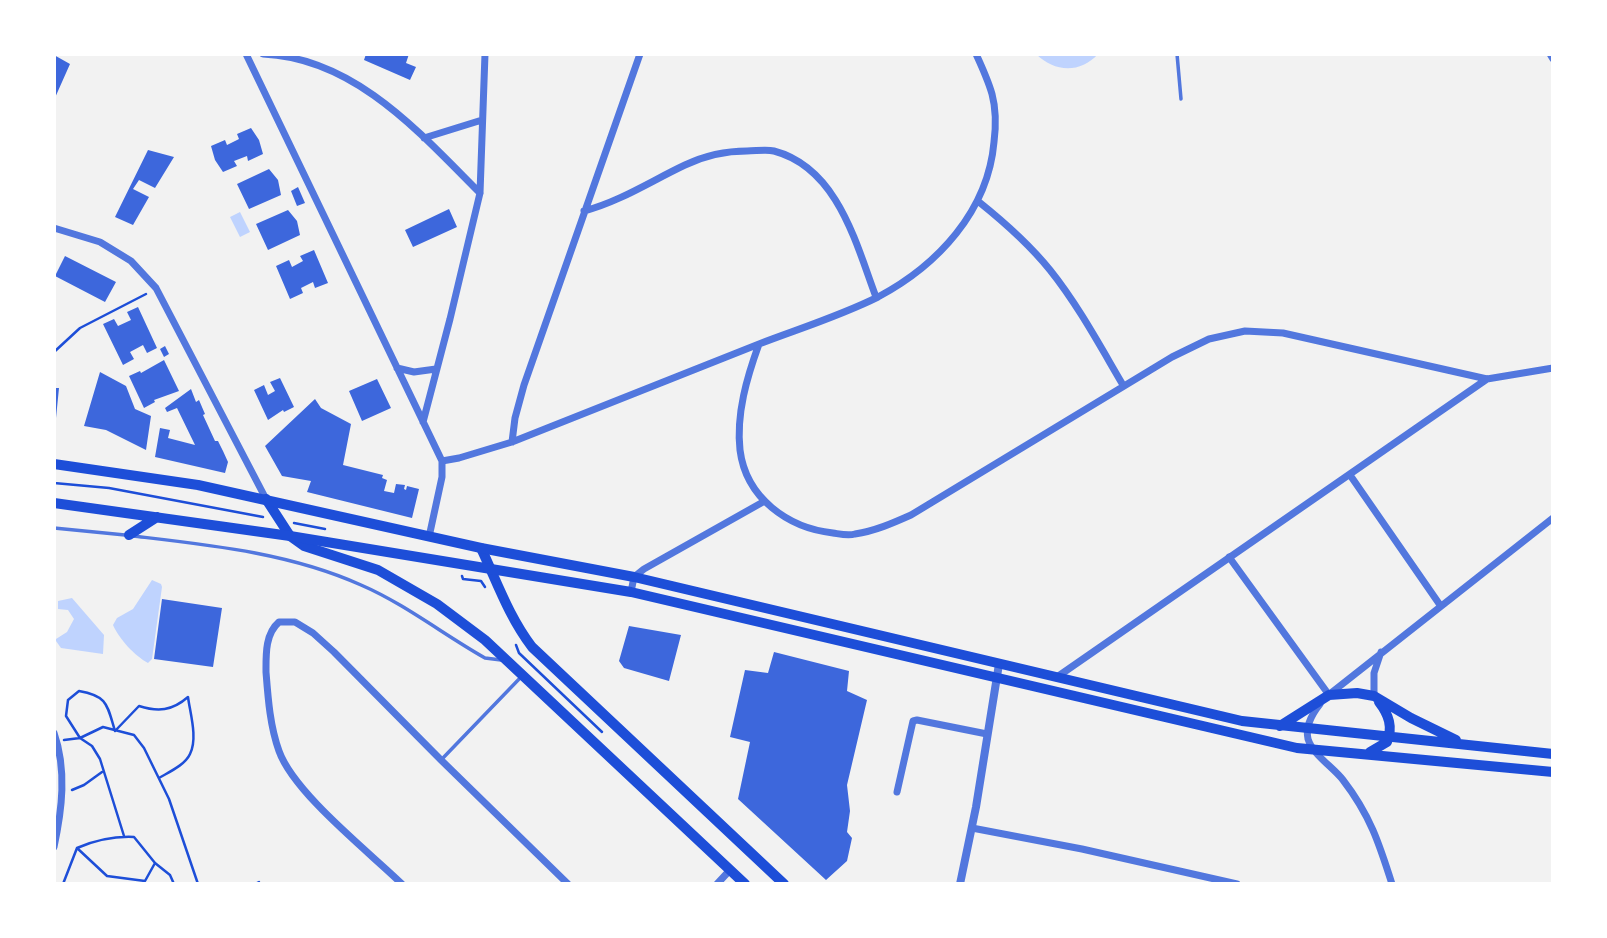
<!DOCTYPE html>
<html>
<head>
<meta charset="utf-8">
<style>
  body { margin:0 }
  #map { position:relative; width:1607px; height:938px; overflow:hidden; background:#f2f2f2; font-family:Rubik,sans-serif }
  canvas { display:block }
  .frame { position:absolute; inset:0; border:56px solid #fff; pointer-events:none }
</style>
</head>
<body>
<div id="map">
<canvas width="1607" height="938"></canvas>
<div class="frame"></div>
</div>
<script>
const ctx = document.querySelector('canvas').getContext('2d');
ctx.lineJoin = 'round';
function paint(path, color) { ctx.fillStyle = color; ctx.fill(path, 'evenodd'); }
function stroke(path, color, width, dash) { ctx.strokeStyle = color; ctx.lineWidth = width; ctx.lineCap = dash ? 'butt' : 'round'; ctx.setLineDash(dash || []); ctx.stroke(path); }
const water = new Path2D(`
  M1036,54H1098C1080,74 1054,72 1036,54Z
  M240,212L250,232L240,237L230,217Z
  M152,580L161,584L162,587L152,659L148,663C135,656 119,639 113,625L117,618L133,609Z
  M72,598L104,635L103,654L61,648L56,641V639L67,632L74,619L68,610L58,609V601Z`);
const building = new Path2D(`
  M366,54H409L406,63L416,67L410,80L364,60Z
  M54,55L70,64L54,100Z
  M251,128L259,140L263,154L248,161L247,156L234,161L237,166L223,172L215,160L211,146L225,140L227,145L239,139L237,134Z
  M148,150L174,157L155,188L139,180L133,189L149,197L133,225L115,217Z
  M269,169L278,180L281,195L249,209L237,184Z
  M298,187L305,203L297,206L291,191Z
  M449,209L457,227L413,247L405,230Z
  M288,210L297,221L300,235L268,250L256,224Z
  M314,250L328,283L315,288L313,282L301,288L303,293L290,299L276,266L289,260L292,267L303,261L300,256Z
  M65,256L116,282L105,302L55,276Z
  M138,307L157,348L147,353L143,345L130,352L134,359L123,365L103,324L114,319L118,326L131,320L127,312Z
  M165,346L169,354L164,357L160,349Z
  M164,360L179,391L154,400L155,402L144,408L129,376L140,371L141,373Z
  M100,372L126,386L135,409L151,416L146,450L106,430L84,426Z
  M280,378L294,407L284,412L283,410L268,420L254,390L264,385L268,395L275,391L270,382Z
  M377,379L391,408L362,421L349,391Z
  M54,388H59L56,418H54Z
  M191,389L196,402L199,400L205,414L203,415L215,441H218L223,451L228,462L225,473L155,457L160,428L170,430L168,438L195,445L177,408L167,412L165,408Z
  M315,399L321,408L351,424L343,465L383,475L382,478L387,480L384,491L394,493L396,484L405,485L404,489L406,490L407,486L419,489L412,518L307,492L311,481L282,476L265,446Z
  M162,599L222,608L213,667L154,659Z
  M629,626L681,635L669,681L624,668L619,661Z
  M774,652L849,671L847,691L867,700L847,785L850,811L847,832L852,838L847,861L826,880L738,799L750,742L730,737L745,670L768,673Z`);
const path = new Path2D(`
  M54,352L80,328L146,294
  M54,483L109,488L263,517
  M294,523L325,529
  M462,576L463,579L481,581L485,587
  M516,645L519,653L602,732
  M115,731C107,705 108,696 79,691L68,700L66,716L80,738L103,727L134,735L144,748L169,799L198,884
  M115,731L139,706C158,712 172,711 188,697C190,713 198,738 190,754C185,765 169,772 159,778
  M64,740L80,738L92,746L100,759L124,836
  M72,790L84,785L102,772
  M77,848L107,876L145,881L155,863
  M63,884L77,848C96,840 113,836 134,837L155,863L170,875L174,884
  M255,884L259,882`);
const service = new Path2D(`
  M1177,54L1181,99
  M54,528L125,535
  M133,536C210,545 290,553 361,585C405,604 444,635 485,658L501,660
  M442,759L522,676`);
const minor = new Path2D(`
  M246,54L442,461V477L429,537
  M263,54C355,58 420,133 480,193
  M976,54C982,67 988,80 992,94C996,109 996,126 994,142C988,211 938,265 878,297C840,316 798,329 759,344C747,377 736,414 740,450C746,498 788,528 833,533C840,534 848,536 855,534C875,531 893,523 911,515L1172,357L1209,339L1245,331L1283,333L1487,379L1553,368
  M1550,54L1553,59
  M424,138L482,120
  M979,202C1004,222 1029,244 1050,270C1078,305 1100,346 1123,385
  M584,211C621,201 651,181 685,165C704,156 727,151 747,151C756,151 766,149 774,151C838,168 856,244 876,297
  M54,228L100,242L131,261L156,288L266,499
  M397,368L414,372L436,369
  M423,422L450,319L480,193L485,54
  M512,442L515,418L524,385L640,54
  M442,461L459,458L512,442L759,344
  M1350,475L1440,605
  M1229,557L1329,695
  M631,592L634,577L644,569L763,502
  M1057,677L1487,379
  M1331,693L1553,518
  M1374,696V673L1381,652
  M1320,704C1312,714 1305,726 1308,739C1313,755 1333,767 1343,780C1370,815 1379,843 1392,884
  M54,733C67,770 62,810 54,847
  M897,792L913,721L917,720L987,734
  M972,828L1082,849L1237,884
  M402,884C368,851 294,793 279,751C270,726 268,698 266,672C266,655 265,634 279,622H295L313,633L334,652L441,760L568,884
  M717,884L730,870`);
const tertiary = new Path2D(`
  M960,884L976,807L999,664`);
const secondary = new Path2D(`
  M266,499L290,536L304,546L378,570L437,604L485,640L745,884
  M481,548C497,582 509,617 532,647L784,884`);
const primary = new Path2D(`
  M54,464L198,485L481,548L634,577L1242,721L1553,754
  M54,503L290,536L631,592L1297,748L1553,772
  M129,535L157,517
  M1280,726L1329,695L1357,693L1374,696L1411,718L1456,740
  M1370,752L1387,742C1393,727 1389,715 1379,702`);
paint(water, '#bfd3fe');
paint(building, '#3d67dc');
stroke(path, '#1d4ed8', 2.5);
stroke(service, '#5277de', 3.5);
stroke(minor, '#5277de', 7);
stroke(tertiary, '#5277de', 8);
stroke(secondary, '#1d4ed8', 10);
stroke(primary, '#1d4ed8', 10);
</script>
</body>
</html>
